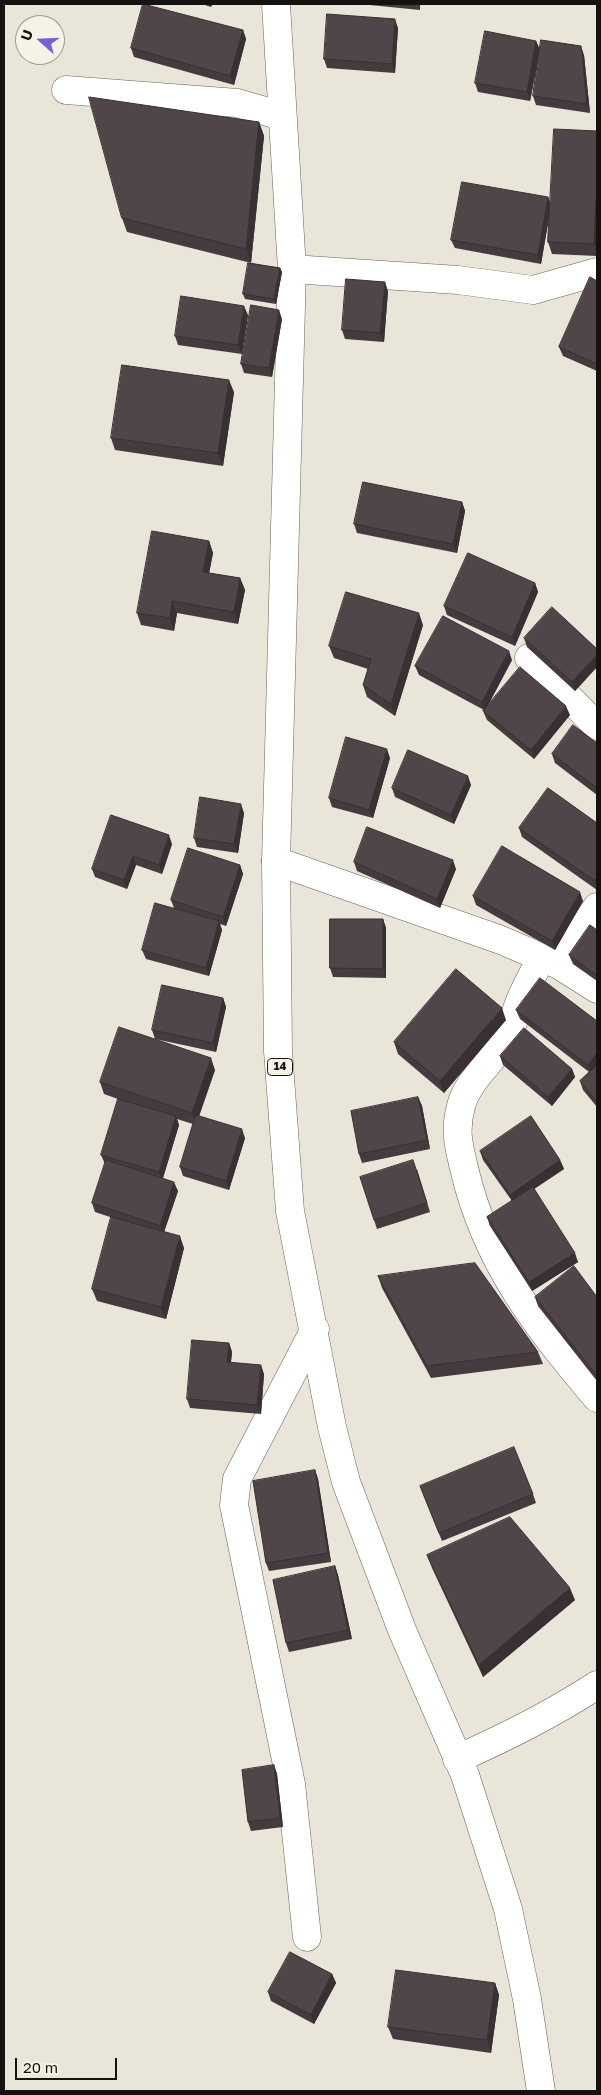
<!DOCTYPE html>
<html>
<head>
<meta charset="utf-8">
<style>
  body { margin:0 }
  #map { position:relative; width:601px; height:2095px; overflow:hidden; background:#e9e5d9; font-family:"Golos Text",sans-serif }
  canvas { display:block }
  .frame { position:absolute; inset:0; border:5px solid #14130f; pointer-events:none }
  .north { position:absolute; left:15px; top:15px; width:50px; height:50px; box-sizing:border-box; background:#f6f2e6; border:1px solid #9c9990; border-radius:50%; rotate:290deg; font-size:14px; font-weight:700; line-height:20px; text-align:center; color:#14130f }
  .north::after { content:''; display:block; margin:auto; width:18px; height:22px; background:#7361db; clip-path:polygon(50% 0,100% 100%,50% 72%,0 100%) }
  .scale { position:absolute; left:15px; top:2058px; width:102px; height:22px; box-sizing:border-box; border:2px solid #14130f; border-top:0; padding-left:6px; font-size:15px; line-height:18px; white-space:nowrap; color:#14130f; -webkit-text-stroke:4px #f6f2e6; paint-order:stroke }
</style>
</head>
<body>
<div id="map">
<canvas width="601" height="2095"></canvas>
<div class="frame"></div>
<div class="north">U</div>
<div class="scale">20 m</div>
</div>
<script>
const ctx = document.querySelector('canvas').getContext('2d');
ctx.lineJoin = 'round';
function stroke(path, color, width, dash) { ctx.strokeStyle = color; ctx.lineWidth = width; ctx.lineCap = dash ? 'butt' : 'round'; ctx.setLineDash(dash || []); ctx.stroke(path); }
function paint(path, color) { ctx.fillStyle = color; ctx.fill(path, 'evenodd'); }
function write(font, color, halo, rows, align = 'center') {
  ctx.font = font + ' "Golos Text",sans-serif'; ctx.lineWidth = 5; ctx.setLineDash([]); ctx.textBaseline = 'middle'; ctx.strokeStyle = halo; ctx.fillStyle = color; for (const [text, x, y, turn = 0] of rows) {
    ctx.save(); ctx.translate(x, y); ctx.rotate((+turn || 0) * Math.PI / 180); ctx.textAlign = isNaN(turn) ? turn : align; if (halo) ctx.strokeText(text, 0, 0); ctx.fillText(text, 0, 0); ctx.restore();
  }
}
const minor = new Path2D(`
  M66,90L237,103L282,116
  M292,269L458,280L533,290L597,272
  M529,658L597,726
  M276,861L501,940L559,965L597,989
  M542,957C534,972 526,986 520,1001C515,1013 513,1026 507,1037C494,1061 468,1079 461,1106C454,1132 459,1147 465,1172C487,1264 538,1328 597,1398
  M559,965L597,907
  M457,1759C507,1737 551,1715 597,1685
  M307,1937L291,1784L234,1505L237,1479L315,1329`);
const highway = new Path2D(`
  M276,4L292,269L276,861L278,1051L290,1211L332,1427L346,1482L402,1630L465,1775L508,1909L527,1999L541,2091`);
const wall = new Path2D(`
  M202,4H213L211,7Z
  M360,4H420V10Z
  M398,28L395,73L327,68L324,59Z
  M243,30L246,39L234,85L134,57L131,48Z
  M536,41L540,50L530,101L478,92L475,83Z
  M584,55L590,113L536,105L533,96Z
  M259,122L264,136L251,263L280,268L282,272L276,304L245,299L243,294L251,263L127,232L122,218Z
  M597,131V256L552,254L548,242L549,217L541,264L455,248L451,240L548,197L550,203Z
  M597,281V371L563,356L559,347Z
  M388,291L384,342L345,339L342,330Z
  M248,315L242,354L178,345L175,336Z
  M282,319L272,377L244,373L241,364Z
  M234,392L223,466L115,450L111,438Z
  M462,502L465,511L457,553L357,533L354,524Z
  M209,541L213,553L209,573L240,578L245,590L238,624L177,613L174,631L141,625L137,613Z
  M535,583L538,592L515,646L447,615L444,606Z
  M423,625L395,716L367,697L363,685L368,669L334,658L329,646Z
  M524,638L597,649V667L575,691L527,647Z
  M512,660L488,705L570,715L534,759L487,720L483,711L484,710L419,675L415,666Z
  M597,743V795L555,763L552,754Z
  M390,758L373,818L332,807L329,798Z
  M471,785L454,824L395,797L392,788Z
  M244,813L238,853L197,847L194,838Z
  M597,823V890L522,837L519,828Z
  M172,844L162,874L136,865L127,889L95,877L92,869Z
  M354,862L456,869L440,908L357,871Z
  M240,865L243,874L226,926L220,924L222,930L209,976L146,959L142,950L174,908L171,900Z
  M473,896L583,901L555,950L476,905Z
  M383,919L386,928V978L333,977L330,968Z
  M597,930V981L573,964L569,955Z
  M223,998L226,1007L216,1052L155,1039L152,1030Z
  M516,1010L597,1021V1107L583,1090L580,1081L589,1072L520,1019Z
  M506,1020L444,1093L398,1054L394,1042Z
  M500,1056L572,1069L575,1077L552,1106L503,1065Z
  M215,1070L199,1116L245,1138L229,1190L183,1176L180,1167L193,1124L177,1119L179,1125L163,1178L178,1191L164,1232L184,1248L166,1319L97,1301L92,1289L113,1218L95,1212L92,1203L105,1164L101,1155L118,1099L104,1094L100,1082Z
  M418,1097L422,1106L430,1149L362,1163L359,1154Z
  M480,1151L560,1160L564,1169L534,1189L578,1262L532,1291L490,1226L487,1217L512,1201L483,1160Z
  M417,1169L430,1212L377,1229L374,1220Z
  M378,1276L538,1352L543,1364L431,1378L382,1288Z
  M535,1297H597V1381L538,1306Z
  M229,1343L232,1352L231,1362L264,1374L261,1414L190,1408L187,1399Z
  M315,1470L318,1479L331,1562L269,1571L266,1563Z
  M423,1494H533L536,1503L442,1541Z
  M427,1555L575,1600L483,1677L432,1568Z
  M335,1566L338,1575L352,1639L289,1652L286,1643Z
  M274,1765L277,1774L283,1827L251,1831L248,1822Z
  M332,1974L336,1983L314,2024L271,2001L268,1992Z
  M495,1983L499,1995L491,2053L393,2039L388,2027Z`);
const shadedWall = new Path2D(`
  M417,4H420V10Z
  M395,19L398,28L395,73L392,64Z
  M243,30L246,39L234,85L230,76Z
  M536,41L540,50L530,101L527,92Z
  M581,46L584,55L590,113L587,104Z
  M259,122L264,136L251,263L246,249Z
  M548,197L551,206L541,264L538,255Z
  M596,200L597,203V254L594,244Z
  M280,268L282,272L276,304L274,299Z
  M385,282L388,291L384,342L380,333Z
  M244,306L248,315L242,354L238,345Z
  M279,310L282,319L272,377L269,368Z
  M229,380L234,392L223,466L218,453Z
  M462,502L465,511L457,553L453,544Z
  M209,541L213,553L207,584L203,572Z
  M240,578L245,590L238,624L234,612Z
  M535,583L538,592L515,646L512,637Z
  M172,601L177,613L174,631L170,618Z
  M419,613L423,625L395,716L391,704Z
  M509,651L512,660L485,711L482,702Z
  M597,655V667L575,691L572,682Z
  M566,706L570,715L534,759L531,750Z
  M387,749L390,758L373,818L369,810Z
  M468,776L471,785L454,824L451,815Z
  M241,804L244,813L238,853L234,844Z
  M169,835L172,844L162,874L159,865Z
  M133,856L136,865L127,889L124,880Z
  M453,860L456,869L440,908L437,899Z
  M240,865L243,874L226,926L223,917Z
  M597,877V889L595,881Z
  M580,892L583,901L555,950L552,941Z
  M383,919L386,928V978L383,969Z
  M219,921L222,930L209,976L206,968Z
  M223,998L226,1007L216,1052L213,1043Z
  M502,1008L506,1020L444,1093L440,1081Z
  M597,1053V1066L592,1074L588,1065Z
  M211,1058L215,1070L196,1125L192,1113Z
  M572,1069L575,1077L552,1106L548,1097Z
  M418,1097L422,1106L430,1149L427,1140Z
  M176,1116L179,1125L162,1181L159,1172Z
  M242,1129L245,1138L229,1190L226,1181Z
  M560,1160L564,1169L513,1203L510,1195Z
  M174,1182L178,1191L163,1235L160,1226Z
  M180,1236L184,1248L166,1319L161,1307Z
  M575,1253L578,1262L532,1291L529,1282Z
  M229,1343L232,1352L230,1371L227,1362Z
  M261,1365L264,1374L261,1414L257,1405Z
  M315,1470L318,1479L331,1562L328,1553Z
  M335,1566L338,1575L352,1639L348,1630Z
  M570,1588L575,1600L483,1677L479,1665Z
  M274,1765L277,1774L283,1827L280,1818Z
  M332,1974L336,1983L314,2024L311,2015Z
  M495,1983L499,1995L491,2053L487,2040Z`);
const building = new Path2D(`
  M143,4L243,30L230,76L131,48Z
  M327,14L395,19L392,64L324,59Z
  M485,31L536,41L527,92L475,83Z
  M541,40L581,46L587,104L533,96Z
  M89,97L259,122L246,249L122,218Z
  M554,129L597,131V200H596L594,244L548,242Z
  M462,182L548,197L538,255L451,240Z
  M248,263L280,268L274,299L243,294Z
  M590,277L597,281V364L559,347Z
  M346,279L385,282L380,333L342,330Z
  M181,296L244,306L238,345L175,336Z
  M251,305L279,310L269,368L241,364Z
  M122,365L229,380L218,453L111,438Z
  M363,482L462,502L453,544L354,524Z
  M152,531L209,541L203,572L240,578L234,612L172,601L170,618L137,613Z
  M468,553L535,583L512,637L444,606Z
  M346,592L419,613L391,704L363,685L371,659L329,646Z
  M552,607L597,649V655L572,682L524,638Z
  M443,616L509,651L482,702L415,666Z
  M520,667L566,706L531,750L483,711Z
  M573,725L597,743V788L552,754Z
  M346,737L387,749L369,810L329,798Z
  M408,750L468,776L451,815L392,788Z
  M548,788L597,823V877L595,881L519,828Z
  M200,797L241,804L234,844L194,838Z
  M111,815L169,835L159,865L133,856L124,880L92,869Z
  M367,827L453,860L437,899L354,862Z
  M502,846L580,892L552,941L473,896Z
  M188,848L240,865L223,917L171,900Z
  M155,903L219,921L206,968L142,950Z
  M330,919H383V969L330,968Z
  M590,925L597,930V975L569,955Z
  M456,969L502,1008L440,1081L394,1042Z
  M540,978L597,1021V1053L588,1065L516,1010Z
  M162,985L223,998L213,1043L152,1030Z
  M119,1027L211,1058L192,1113L100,1082Z
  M524,1028L572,1069L548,1097L500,1056Z
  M597,1065V1102L580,1081Z
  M418,1097L427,1140L359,1154L351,1111Z
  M118,1099L176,1116L159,1172L101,1155Z
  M196,1115L242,1129L226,1181L180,1167Z
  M531,1116L560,1160L510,1195L480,1151Z
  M106,1160L174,1182L160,1226L92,1203Z
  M413,1160L427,1203L374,1220L360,1177Z
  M533,1187L575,1253L529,1282L487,1217Z
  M111,1217L180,1236L161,1307L92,1289Z
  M475,1263L538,1352L427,1366L378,1276Z
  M574,1266L597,1297V1376L535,1297Z
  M192,1340L229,1343L227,1362L261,1365L257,1405L187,1399Z
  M514,1447L533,1494L439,1533L420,1486Z
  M315,1470L328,1553L266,1563L253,1481Z
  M510,1517L570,1588L479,1665L427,1555Z
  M335,1566L348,1630L286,1643L273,1580Z
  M274,1765L280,1818L248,1822L242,1770Z
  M290,1952L332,1974L311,2015L268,1992Z
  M396,1970L495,1983L487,2040L388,2027Z`);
const shields = [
  [280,1067,25]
];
const shieldNames = [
  ["14",280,1067]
];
stroke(minor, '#666359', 29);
stroke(highway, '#666359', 29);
stroke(minor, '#fff', 28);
stroke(highway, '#fff', 28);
paint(wall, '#453b3e');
paint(shadedWall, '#383032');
paint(building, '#504548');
stroke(building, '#383032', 1);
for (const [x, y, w] of shields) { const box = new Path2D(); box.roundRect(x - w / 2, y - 8.5, w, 17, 4); ctx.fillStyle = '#f6f2e6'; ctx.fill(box); stroke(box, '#14130f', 1); }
write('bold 11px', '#14130f', null, shieldNames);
</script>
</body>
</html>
